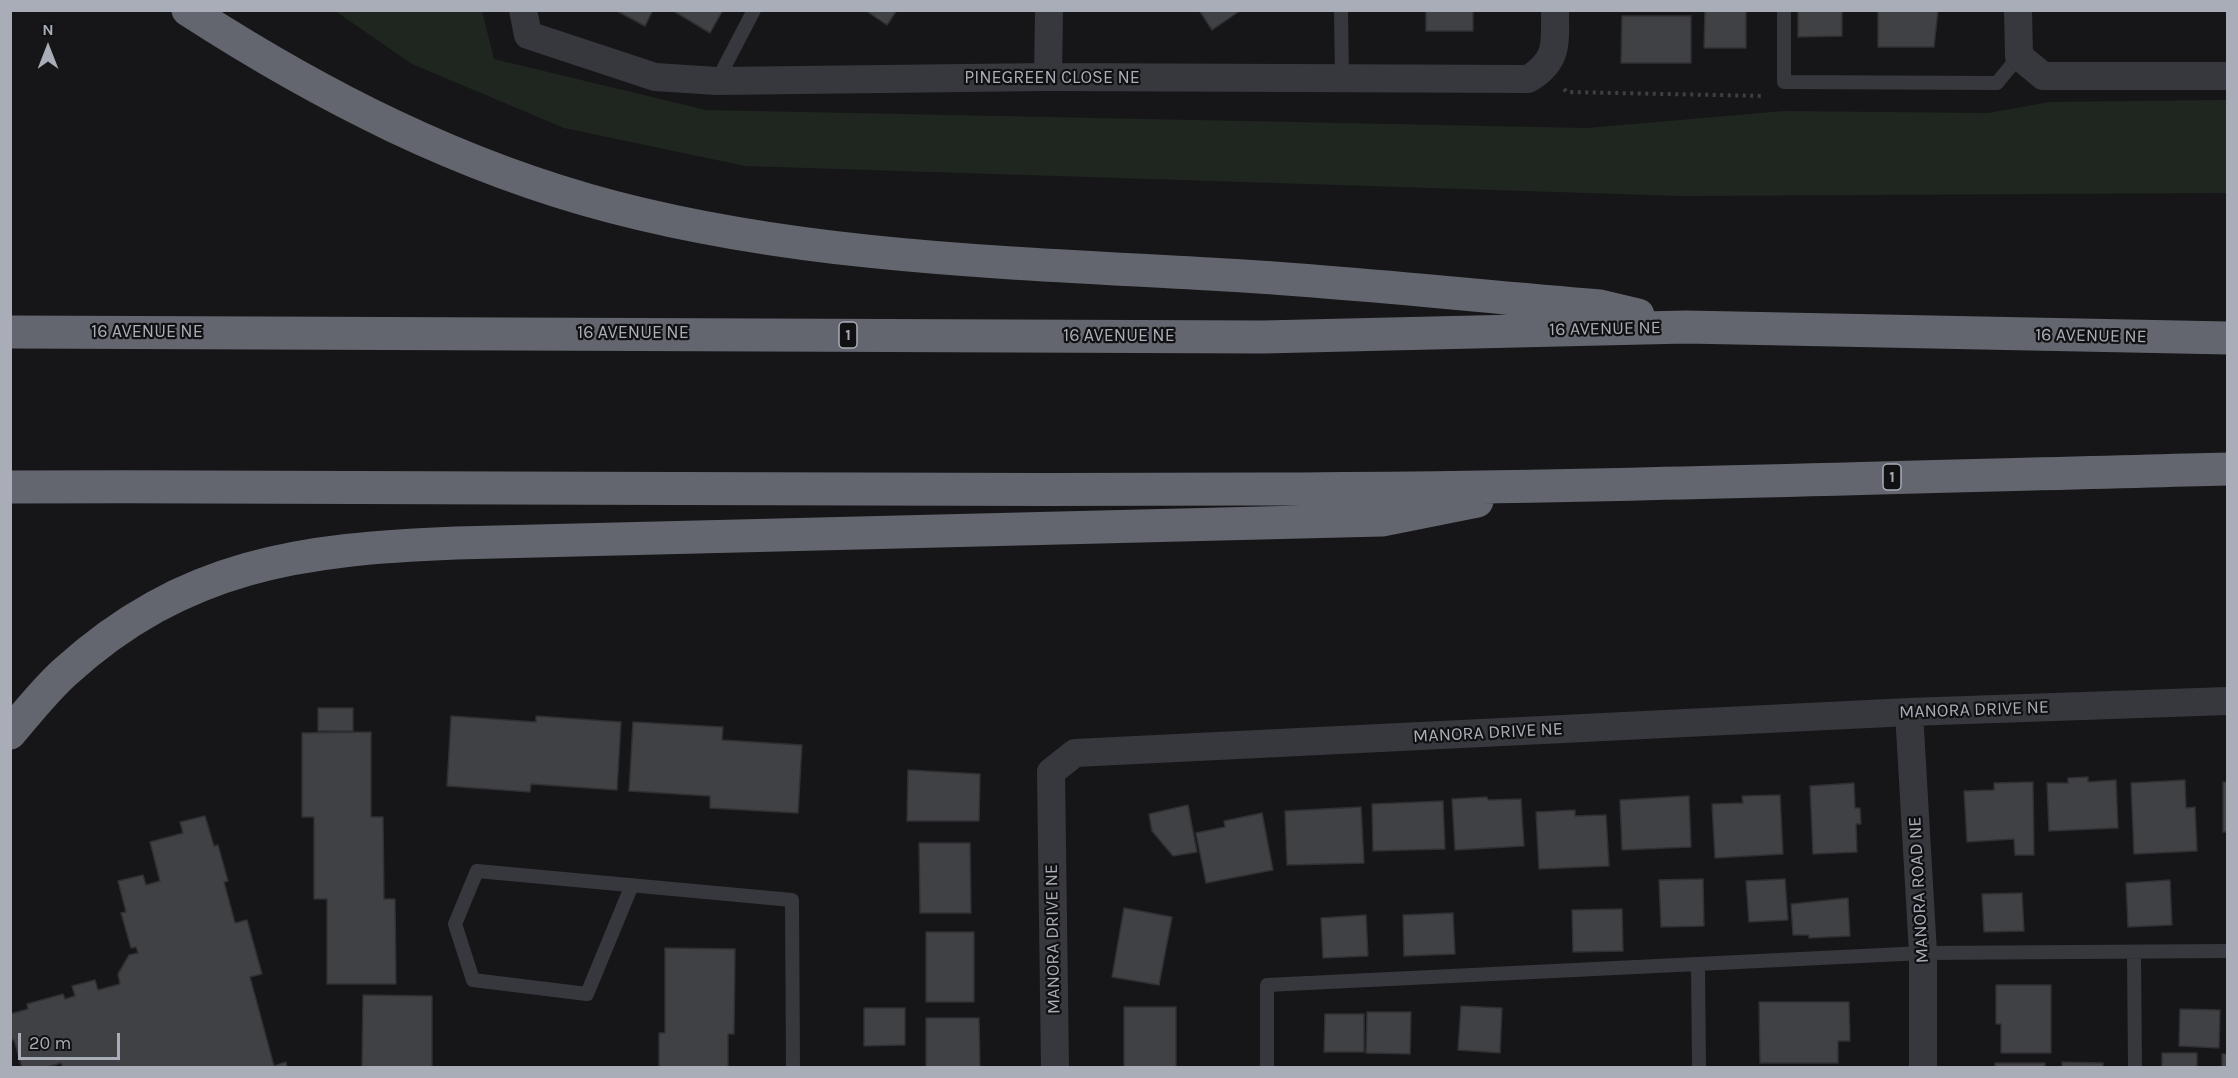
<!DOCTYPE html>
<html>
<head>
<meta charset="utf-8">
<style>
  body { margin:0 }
  #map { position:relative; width:2238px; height:1078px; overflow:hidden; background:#161618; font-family:Karla,sans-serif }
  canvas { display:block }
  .frame { position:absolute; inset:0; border:12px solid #a8adb8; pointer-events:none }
  .north { position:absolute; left:18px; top:18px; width:60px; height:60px; -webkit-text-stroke:4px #111113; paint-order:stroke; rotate:0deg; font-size:16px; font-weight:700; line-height:24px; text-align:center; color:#a8adb8 }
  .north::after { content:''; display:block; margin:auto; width:21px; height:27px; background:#a8adb8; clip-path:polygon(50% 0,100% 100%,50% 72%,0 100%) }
  .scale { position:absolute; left:18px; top:1033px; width:102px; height:27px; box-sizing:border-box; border:3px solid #a8adb8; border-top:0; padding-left:8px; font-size:18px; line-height:21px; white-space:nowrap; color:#a8adb8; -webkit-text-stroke:4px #111113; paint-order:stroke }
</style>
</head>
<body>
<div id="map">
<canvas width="2238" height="1078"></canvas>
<div class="frame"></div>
<div class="north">N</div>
<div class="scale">20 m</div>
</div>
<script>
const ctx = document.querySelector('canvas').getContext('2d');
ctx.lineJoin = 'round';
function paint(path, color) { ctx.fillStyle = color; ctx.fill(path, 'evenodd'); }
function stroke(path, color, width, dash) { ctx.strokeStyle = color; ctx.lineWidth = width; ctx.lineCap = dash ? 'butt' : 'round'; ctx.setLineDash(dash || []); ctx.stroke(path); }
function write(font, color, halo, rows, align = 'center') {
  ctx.font = font + ' Karla,sans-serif'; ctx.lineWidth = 4.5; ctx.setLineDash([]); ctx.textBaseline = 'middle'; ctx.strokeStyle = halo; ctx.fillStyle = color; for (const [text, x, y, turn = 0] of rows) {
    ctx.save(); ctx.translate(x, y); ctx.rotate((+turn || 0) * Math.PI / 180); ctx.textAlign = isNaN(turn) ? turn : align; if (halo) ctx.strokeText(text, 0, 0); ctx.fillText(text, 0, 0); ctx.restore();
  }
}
const green = new Path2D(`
  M335,11H482L494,59L706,110L1587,128L1784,111L1988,113L2050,102L2227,100V193L1681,196L745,166L564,128L412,64Z`);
const building = new Path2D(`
  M615,10H653L645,26Z
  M672,10H723L710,33Z
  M865,10H897L887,25Z
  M1199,10H1241L1212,30Z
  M1426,10H1473V31H1426Z
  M1705,10H1746V48H1704Z
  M1798,10H1842V36L1798,37Z
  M1878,10H1938L1934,47H1878Z
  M1622,16H1691V63H1621Z
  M318,708H353V731H318Z
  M451,716L536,722V716L621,722L617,790L531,784L530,792L447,786Z
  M633,722L723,727L722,740L802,745L798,813L710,808V796L629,791Z
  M371,732V817H383L384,899H395L396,984H327V899H314V817H302V733Z
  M908,770L980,774L979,821H907Z
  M2088,777V782L2116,780L2118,828L2049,831L2047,783H2068V778Z
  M2185,780L2186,808L2195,807L2197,851L2134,854L2131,783Z
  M2033,782L2034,855H2015L2014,839L1967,842L1964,791L1994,790V783Z
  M2223,782H2228V832H2223Z
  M1854,783L1855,808H1860L1861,824H1856L1857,852L1813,854L1810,786Z
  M1780,795L1783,854L1715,858L1712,804L1743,803L1742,796Z
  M1689,796L1691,847L1622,850L1620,800Z
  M1487,797L1488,800L1521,799L1524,846L1455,850L1452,799Z
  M1443,801L1445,849L1373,851L1372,804Z
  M1188,805L1197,852L1173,856L1152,831L1149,814Z
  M1361,807L1364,863L1287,865L1285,811Z
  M1575,810V816L1606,815L1609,866L1539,869L1536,812Z
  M1262,813L1273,870L1206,883L1196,833L1225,827L1224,821Z
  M205,816L214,846L218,845L228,881L224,882L235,923L247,920L262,974L250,977L274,1066L286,1062L287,1068H63L61,1063L44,1068H22L14,1040H10V1014L28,1009L27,1004L63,994L65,999L75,996L72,986L95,980L98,990L120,984L118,974L129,955L138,953L136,947L131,948L121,913L126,912L118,881L143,875L146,885L160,881L150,842L183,833L180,822Z
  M919,843H970L971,913H920Z
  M1703,879L1704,926L1661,927L1659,880Z
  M1785,879L1788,920L1749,922L1746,881Z
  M2170,880L2172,925L2128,927L2126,883Z
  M2022,893L2024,931L1984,932L1982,894Z
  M1848,898L1850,936L1809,938V935H1793L1791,904Z
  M1124,908L1172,917L1159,985L1112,977Z
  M1622,909L1623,951L1573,952L1572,910Z
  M1453,913L1455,954L1404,956L1403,915Z
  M1366,915L1368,956L1323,958L1321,918Z
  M926,932H974V1002H926Z
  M665,948L735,949L734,1034H728V1068H659V1033H665Z
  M1996,985H2051V1053H2001V1024H1996Z
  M363,995L432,996V1068H362Z
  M1759,1002H1849L1850,1041H1838V1063H1760Z
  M1461,1006L1502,1008L1500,1053L1458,1050Z
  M1124,1007H1176V1068H1124Z
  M864,1008H905V1045L864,1046Z
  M2180,1009L2220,1010L2219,1048L2179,1046Z
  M1367,1012H1411L1410,1054L1366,1053Z
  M1325,1014H1364V1052H1324Z
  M926,1018H979L980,1068H926Z
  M2162,1053H2197V1068H2162Z
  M2222,1054H2228V1068H2222Z
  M2062,1062L2103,1063V1068H2062Z
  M1995,1063H2045V1068H1995Z`);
const path = new Path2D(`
  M1564,89L1567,92L1765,96`);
const service = new Path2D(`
  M1341,10L1342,79
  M1784,10V82L1997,83L2019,56
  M717,81L754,10
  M632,885L587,994L473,980L455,924L477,871L792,900L793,1068
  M2134,953L2135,1068
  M1698,965L1699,1068
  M1267,1068V985L1923,953L2228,951`);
const minor = new Path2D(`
  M523,10L528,35L655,77L717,81L1048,77L1528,79C1559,61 1555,42 1555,10
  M2018,10L2019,56L2043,76H2228
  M1048,77L1049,12
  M1909,712L1923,953V1068
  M1055,1068L1051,772L1075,753L1909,712L2228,701`);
const motorway = new Path2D(`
  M188,10C321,96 460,167 613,207C812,259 1022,263 1226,275C1351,282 1475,296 1600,306L1638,315
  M10,332L1263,337L1686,327L2228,338
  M10,487C426,486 842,491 1258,489C1581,488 1905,477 2228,469
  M10,733C28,712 45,690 65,672C184,564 302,549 456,543L1382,520L1477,501`);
const shields = [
  [848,335,18],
  [1892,477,18]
];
const shieldNames = [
  ["1",848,335],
  ["1",1892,477]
];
const streetNames = [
  ["PINEGREEN CLOSE NE",1052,78],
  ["16 AVENUE NE",1605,329,-1],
  ["16 AVENUE NE",147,332],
  ["16 AVENUE NE",633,333],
  ["16 AVENUE NE",1119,336],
  ["16 AVENUE NE",2091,336,1],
  ["MANORA DRIVE NE",1974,710,-2],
  ["MANORA DRIVE NE",1488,733,-3],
  ["MANORA ROAD NE",1919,890,-93],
  ["MANORA DRIVE NE",1053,939,-91]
];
paint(green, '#1e261f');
paint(building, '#404145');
stroke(building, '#303034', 1.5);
stroke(path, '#3d3f44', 4, [3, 4.5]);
stroke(service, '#37383d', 14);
stroke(minor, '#37383d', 28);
stroke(motorway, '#63666e', 33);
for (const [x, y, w] of shields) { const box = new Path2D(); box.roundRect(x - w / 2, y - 13, w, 26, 4.5); ctx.fillStyle = '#111113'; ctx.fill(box); stroke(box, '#a8adb8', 1.5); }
write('bold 16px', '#a8adb8', null, shieldNames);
write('18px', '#a8adb8', '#111113', streetNames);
</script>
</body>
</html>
